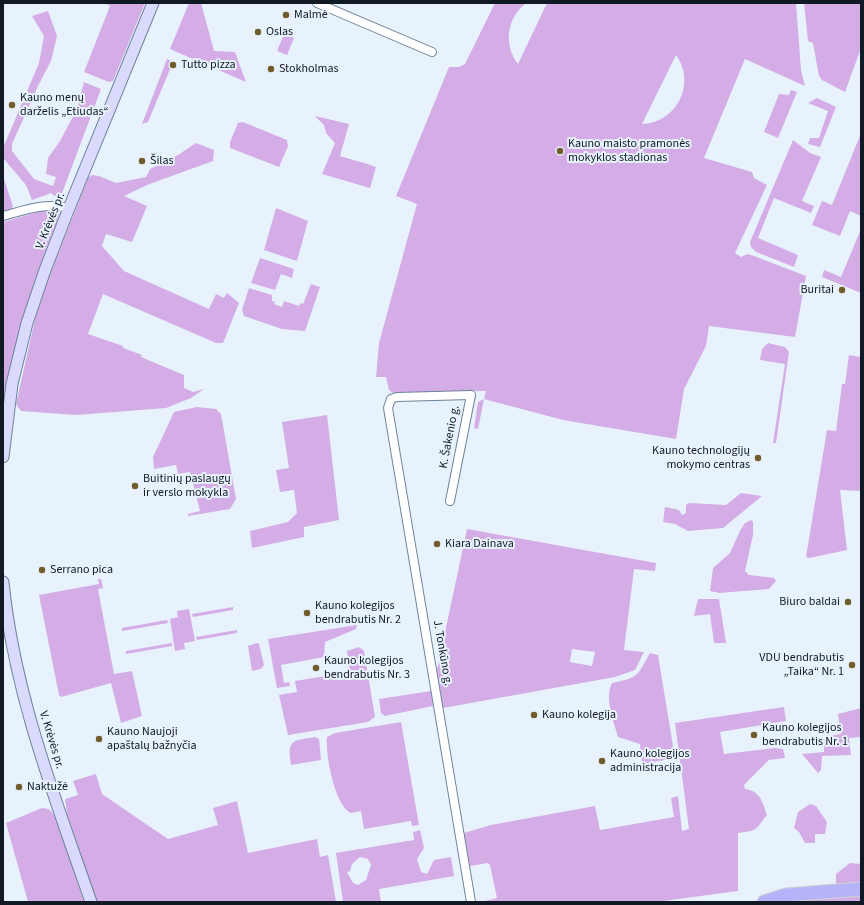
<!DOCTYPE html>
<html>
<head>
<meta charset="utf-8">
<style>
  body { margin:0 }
  #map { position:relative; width:864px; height:905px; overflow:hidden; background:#e8f2fd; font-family:"Source Sans 3",sans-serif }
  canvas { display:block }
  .frame { position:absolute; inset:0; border:4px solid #111a24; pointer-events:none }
</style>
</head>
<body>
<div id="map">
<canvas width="864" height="905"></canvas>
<div class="frame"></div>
</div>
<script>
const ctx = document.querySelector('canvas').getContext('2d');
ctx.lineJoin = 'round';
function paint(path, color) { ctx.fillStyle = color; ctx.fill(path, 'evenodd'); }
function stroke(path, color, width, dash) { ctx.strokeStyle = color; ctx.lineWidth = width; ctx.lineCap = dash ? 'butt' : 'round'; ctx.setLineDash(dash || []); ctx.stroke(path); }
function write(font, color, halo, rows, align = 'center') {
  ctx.font = font + ' "Source Sans 3",sans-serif'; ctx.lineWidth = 4; ctx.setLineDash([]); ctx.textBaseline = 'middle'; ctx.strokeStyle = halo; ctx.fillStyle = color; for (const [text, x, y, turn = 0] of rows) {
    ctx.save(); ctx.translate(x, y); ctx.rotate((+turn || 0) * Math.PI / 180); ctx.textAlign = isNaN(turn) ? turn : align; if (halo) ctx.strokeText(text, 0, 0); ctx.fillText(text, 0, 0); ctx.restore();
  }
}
const green = new Path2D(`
  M104,3H145L113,81L109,82L84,72L110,6Z
  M189,3H201L214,51L235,52L246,82L170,49Z
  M495,3H526C507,18 503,44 518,64L547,3H796L801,70L805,86L745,59L704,158L752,172L754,178L767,185L735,253L741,257L747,254L754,256L806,276L795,337L709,326L706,346L684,389L676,439L563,420L484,399L478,429L474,428L478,402L484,399L486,391L393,393L389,390L386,377H376L379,343L417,204L396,196L449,67H459L465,64ZM676,55C697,84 676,123 642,124Z
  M804,3H861V48L845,92L822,80L819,76L813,43L808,41Z
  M48,11L57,36L51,61L38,86L12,144V151L34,179L53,186L56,177L46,174L48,158L60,141L77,109L84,82L101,89L61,196H54L51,193L32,200L26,185L3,158V148L39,63L44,36L32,16Z
  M284,34L294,38L287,55L277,51Z
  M167,59L173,62L148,122L142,124Z
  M791,90L797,92L778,138L764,132L779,94L789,95Z
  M817,98L836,107L820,147L808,144L810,138H819L828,111L808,103Z
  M315,116L349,124L340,156C352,160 364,162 376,167L370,188L322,174L335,143L326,133L324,125Z
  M243,122L287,140L288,146L279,167L230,148V142L238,123Z
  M861,133V216L850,211L840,236L812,225L822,201L832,205Z
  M793,140L810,153L821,157L802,201L814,206L811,213L774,198L758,238L798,255L794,267L756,252L751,247L750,242Z
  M196,143L214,150L213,161L147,185L124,196L147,206L132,242L106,234L102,246L124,271L209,309L216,294L224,298L227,293L239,303L223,343H216L103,294L88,334L123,346V348L142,355L141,357L184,375V388L193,392L204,389L191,398L166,408L76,415L21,411L16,404L36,315L49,277L88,178L92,175L99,176L116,183L146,177L150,169L178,155Z
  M3,176L13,206L11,210L3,212Z
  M52,208L60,213C36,274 16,335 3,401V222Z
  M276,208L308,221L297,261L264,250Z
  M861,229V293L822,277L824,270L841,277Z
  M260,258L294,269L292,278L281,274L275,290L251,283Z
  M311,284L320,287L305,331L282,329L244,316L242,310L249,288L272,295V301L275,302L274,304L282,307L284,301L299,306L300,303L303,304Z
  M768,343L785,347L789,352L776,443H773L785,364L760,360L762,349Z
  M849,355L861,357V491L840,490L847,550L809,558L806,557L827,430L836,431L842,384H845Z
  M197,407L216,409L221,414L236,499L230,509L188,516V514L200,511L190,472L178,474L176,465L154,469L153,457L174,412Z
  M327,415L339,520L304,527V537L252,548L250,531L288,522L297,513L294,490L280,492L276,470L289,468L282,422Z
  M741,493L762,496L723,528L688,531L675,524L663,522L665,507L679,510L682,515L686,513V505L689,503L726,505Z
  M751,520L753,522V535L745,571L749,575L774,578L776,581L769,589L719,593L710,591L713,568L730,553L740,531L745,523Z
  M467,529L656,563L655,571L634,569L624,650L644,652L635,670L615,677L443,708L437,670ZM572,649L595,652L592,666L570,662Z
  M98,579H101L103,588L98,589L114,674L132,671L142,716L121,723L111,683L61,697L59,695L39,595L99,584Z
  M698,599H719L726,643H714L710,614L694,616Z
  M233,607V610L193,617L192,614Z
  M189,609L195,641L184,643L185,649L175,651L170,619L178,617L177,611Z
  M167,620L168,623L122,631V628Z
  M357,625L356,629L325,642L324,657L281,665L284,683L289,682L290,686L277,688L268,639Z
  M237,630V633L197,640L196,637Z
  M172,643V646L126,654V651Z
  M257,643L259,644L264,665L261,669L252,671L248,646Z
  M359,647L364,651L375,717L368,722L288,735L279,695L297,692L295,681L350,672L347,651Z
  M650,653L658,655L675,758L642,764L640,744L618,737C614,722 604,698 612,683C640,677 636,677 650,653Z
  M431,691L433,706L385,716L381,713L379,699Z
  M784,707L786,721L720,732L724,754L775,748L783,749L785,758L769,760L744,785L745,789C760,791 762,801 767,815C754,831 759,830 738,833V891L656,902H481L497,898L490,865L488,863L470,866L464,833L491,825L595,806L600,830L674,817L671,798L678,796L682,831L689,829L675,723Z
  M861,708V737L849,738L851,755L822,756L821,770L818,773L802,754L824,752V741L828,736L841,734L838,714Z
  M401,722L419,825L412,826L411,821L364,829L361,811L351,813C335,807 325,754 327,737L335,733Z
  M315,737L319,739L321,760L291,765C287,739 292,741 315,737Z
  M96,774L102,794L168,839L218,825L213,808L237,801L248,853L317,839L320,857L328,855L336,902H97L67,814L65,799L78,795L73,781Z
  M810,804L816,806L827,822L825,834H815V843H805L799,832L794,828L798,812Z
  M42,808L49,809L55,816L84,902H28L6,823Z
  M420,830L424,848L417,859L421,872L427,874L434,860L451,857L454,876L379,889L381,902H343L336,853L414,840L413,832ZM360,857L368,859L371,865L366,880L358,885L353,883L347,872L350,871L352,864Z
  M850,863L861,864V884H836V874Z
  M861,894V902L794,901Z`);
const minor = new Path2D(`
  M317,3L432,52
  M3,216C25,210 46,202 69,208
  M450,501L471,395L397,397L391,399L388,408L471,902`);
const secondary = new Path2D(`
  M3,457L12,384L27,323L45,270L69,208L153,3
  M3,582C14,693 55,798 91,902`);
const primary = new Path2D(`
  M764,902L786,895L861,889`);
const markers = [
  [286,15,4,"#715d2c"],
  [258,32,4,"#715d2c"],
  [173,65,4,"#715d2c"],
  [271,69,4,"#715d2c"],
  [12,105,4,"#715d2c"],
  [560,151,4,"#715d2c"],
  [142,161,4,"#715d2c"],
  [842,290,4,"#715d2c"],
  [758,458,4,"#715d2c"],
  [135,486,4,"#715d2c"],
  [437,544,4,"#715d2c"],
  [42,570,4,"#715d2c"],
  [848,602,4,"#715d2c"],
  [307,613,4,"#715d2c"],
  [852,665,4,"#715d2c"],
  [316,668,4,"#715d2c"],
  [534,715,4,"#715d2c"],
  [754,735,4,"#715d2c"],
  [99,739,4,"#715d2c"],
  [602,761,4,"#715d2c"],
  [19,787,4,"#715d2c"]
];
const poiNames = [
  ["Malmė",294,15],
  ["Oslas",266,32],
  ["Tutto pizza",181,65],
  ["Stokholmas",279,69],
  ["Kauno menų",20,98],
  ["darželis „Etiudas“",20,112],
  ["Kauno maisto pramonės",568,144],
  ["mokyklos stadionas",568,158],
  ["Šilas",150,161],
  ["Buritai",834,290,"right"],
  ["Kauno technologijų",750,451,"right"],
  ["mokymo centras",750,465,"right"],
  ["Buitinių paslaugų",143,479],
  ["ir verslo mokykla",143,493],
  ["Kiara Dainava",445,544],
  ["Serrano pica",50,570],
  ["Biuro baldai",840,602,"right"],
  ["Kauno kolegijos",315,606],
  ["bendrabutis Nr. 2",315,620],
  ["VDU bendrabutis",844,658,"right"],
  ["„Taika“ Nr. 1",844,672,"right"],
  ["Kauno kolegijos",324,661],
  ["bendrabutis Nr. 3",324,675],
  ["Kauno kolegija",542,715],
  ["Kauno kolegijos",762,728],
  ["bendrabutis Nr. 1",762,742],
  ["Kauno Naujoji",107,732],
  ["apaštalų bažnyčia",107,746],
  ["Kauno kolegijos",610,754],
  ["administracija",610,768],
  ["Naktužė",27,787]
];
const streetNames = [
  ["V. Krėvės pr.",51,221,-68],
  ["K. Šakenio g.",450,437,-79],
  ["J. Tonkūno g.",442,653,80],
  ["V. Krėvės pr.",51,740,73]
];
paint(green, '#d4ade6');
stroke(minor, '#6b829a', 10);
stroke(secondary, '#6b829a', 13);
stroke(primary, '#cfd1d3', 15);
stroke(minor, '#fff', 8);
stroke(secondary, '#dadafc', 11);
stroke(primary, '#b6b4f8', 13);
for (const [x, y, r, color] of markers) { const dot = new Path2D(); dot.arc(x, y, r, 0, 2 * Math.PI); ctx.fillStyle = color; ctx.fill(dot); stroke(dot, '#e8f2fd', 1.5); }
write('12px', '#111a24', '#e8f2fd', poiNames, 'left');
write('12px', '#111a24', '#e8f2fd', streetNames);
</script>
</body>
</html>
